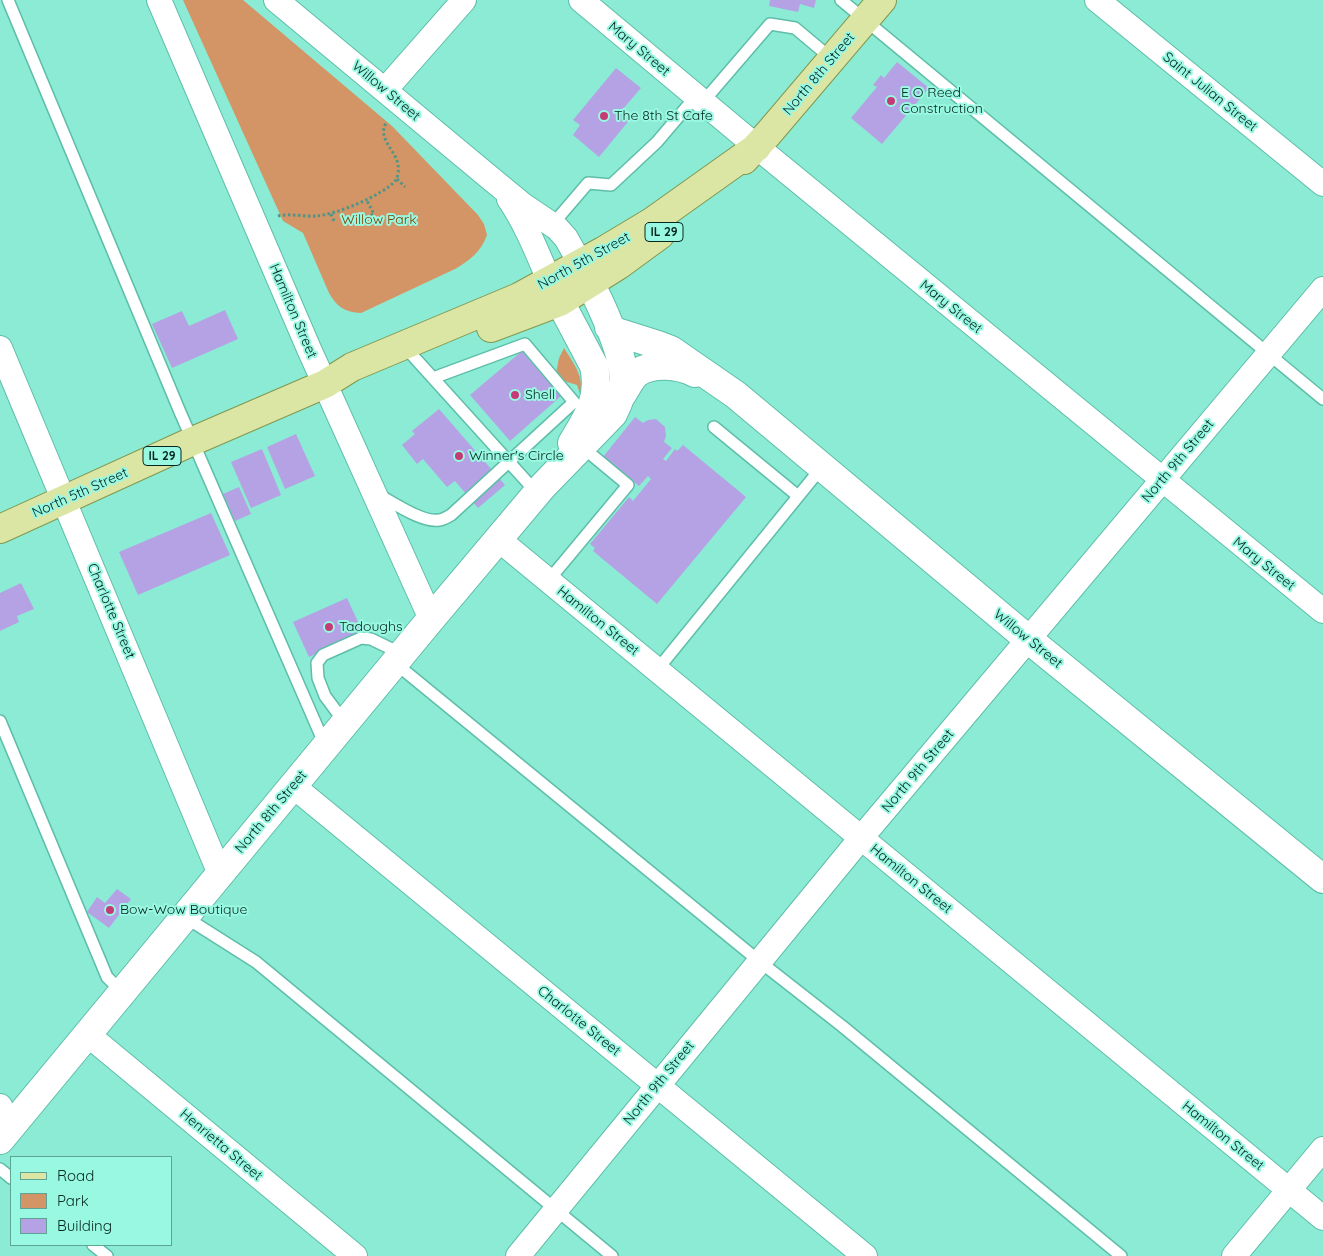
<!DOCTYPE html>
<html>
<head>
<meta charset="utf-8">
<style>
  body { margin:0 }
  #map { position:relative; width:1323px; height:1256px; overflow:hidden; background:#8bebd5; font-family:Quicksand,sans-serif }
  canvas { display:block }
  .legend { position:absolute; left:10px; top:1156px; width:162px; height:90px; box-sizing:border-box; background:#99f8e2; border:1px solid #5ea494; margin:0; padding:6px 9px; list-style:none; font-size:15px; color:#062620 }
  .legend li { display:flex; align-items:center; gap:10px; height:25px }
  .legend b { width:25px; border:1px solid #5ea494 }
</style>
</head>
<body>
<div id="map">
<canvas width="1323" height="1256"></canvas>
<ul class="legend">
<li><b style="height:6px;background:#dbe6a5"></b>Road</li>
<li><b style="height:14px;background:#d49566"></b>Park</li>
<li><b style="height:14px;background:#b5a2e5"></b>Building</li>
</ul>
</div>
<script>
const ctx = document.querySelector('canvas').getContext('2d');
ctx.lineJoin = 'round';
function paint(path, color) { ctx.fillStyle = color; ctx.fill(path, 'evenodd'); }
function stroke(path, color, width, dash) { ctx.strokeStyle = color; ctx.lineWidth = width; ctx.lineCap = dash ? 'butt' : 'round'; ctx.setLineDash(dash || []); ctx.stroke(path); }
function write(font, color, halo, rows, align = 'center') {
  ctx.font = font + ' Quicksand,sans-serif'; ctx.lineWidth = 4; ctx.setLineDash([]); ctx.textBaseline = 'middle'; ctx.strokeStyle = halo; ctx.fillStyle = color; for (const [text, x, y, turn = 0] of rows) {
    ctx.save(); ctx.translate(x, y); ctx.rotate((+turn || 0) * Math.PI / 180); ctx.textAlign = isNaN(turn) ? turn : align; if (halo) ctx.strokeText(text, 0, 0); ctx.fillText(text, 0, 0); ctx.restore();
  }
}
const green = new Path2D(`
  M183,0H243L392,126L478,215L484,224L487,235C481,252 470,260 455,269L361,313C345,312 337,307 329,293L303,233L283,221Z
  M564,348C572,361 585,377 580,394L577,385L564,381L556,373L559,358Z`);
const building = new Path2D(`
  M770,0H816L814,8L800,4L798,12L769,6Z
  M897,62L929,88L882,144L851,118L877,87L873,85L881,75L884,78Z
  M616,68L641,88L623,109L632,117L599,157L573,135L580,125L573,120Z
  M225,310L238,339L172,368L152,324L182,311L189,326Z
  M522,351L561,396L510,441L470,395Z
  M439,409L505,485L478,508L455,481L447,487L423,459L417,464L402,445L415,434L412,431Z
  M635,417L643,423L648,420L656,419L665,427L666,436L664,442L672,448L663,459L666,461L675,449L677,451L683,445L746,497L657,604L593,551L595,548L590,544L629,497L633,501L651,479L648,476L639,486L603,457Z
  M296,434L315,476L285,489L267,447Z
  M262,449L281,495L251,508L231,462Z
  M239,487L251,514L235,521L223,494Z
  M211,513L230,555L138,595L119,552Z
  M21,583L34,609L17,616L19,622L0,631V593Z
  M347,598L363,633L309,657L293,622Z
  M117,889L131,899L109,928L87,912L97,897L105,903Z`);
const path = new Path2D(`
  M397,179L405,187
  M331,214L334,221
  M278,216C290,213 304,217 316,216C335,215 384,195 396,180C398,176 399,170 398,165C396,150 377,139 386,123
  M357,221L374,214L366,199`);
const service = new Path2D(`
  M8,0L180,412L325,745
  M841,0L1323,399
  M703,102L770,24L795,28L832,59
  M552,225L588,183L611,185L657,142L696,96
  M404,346L537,493
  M714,427L798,496
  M379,495C394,503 423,523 439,520C443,520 447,517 451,515L574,402L525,344L433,378
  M548,581L628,485L581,446
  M395,663L759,961L842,1026L1121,1256
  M657,670L822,467
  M0,721L107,977L122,992
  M345,723L325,696L318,678L317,663L323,655L361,638L371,639L402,654
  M185,917L256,962L612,1256
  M0,1169L11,1178
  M93,1245L107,1256`);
const minor = new Path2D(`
  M159,0L309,349L431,619
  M276,0L495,182L523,205L557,228L566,238L580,263
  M581,0L757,147L1323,611
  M1097,0L1323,184
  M385,90L464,0
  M509,199C526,224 537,252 549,280
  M0,348L220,874
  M498,539L1323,1218
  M293,786L865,1256
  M87,1034L355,1256
  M0,1106L10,1128
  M518,1256L861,838L1323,289
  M1234,1256L1323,1149`);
const tertiary = new Path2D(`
  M549,281L594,366C601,398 588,417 572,443
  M609,327L617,332L658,345L671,350L736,395L1028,639L1323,879
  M621,396C626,389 630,379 637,373C653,362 679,365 695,373
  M0,1140L431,619L543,486L613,414C618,404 623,393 624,382C625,351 595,292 580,263`);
const primary = new Path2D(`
  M744,160L768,134L882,0
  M491,328L560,302L619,265L660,235
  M0,529L193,441L325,384L352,367L519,297L603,251L653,221L757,147`);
const markers = [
  [891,101,5,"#c43b78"],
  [604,116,5,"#c43b78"],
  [515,395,5,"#c43b78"],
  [459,456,5,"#c43b78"],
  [329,627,5,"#c43b78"],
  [110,910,5,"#c43b78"]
];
const shields = [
  [664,232,38],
  [162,456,38]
];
const shieldNames = [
  ["IL 29",664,232],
  ["IL 29",162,456]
];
const streetNames = [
  ["Mary Street",639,49,40],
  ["North 8th Street",819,74,-50],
  ["Willow Street",386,91,40],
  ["Saint Julian Street",1210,92,39],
  ["North 5th Street",584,261,-29],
  ["Mary Street",951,307,39],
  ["Hamilton Street",293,311,67],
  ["North 9th Street",1178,461,-50],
  ["North 5th Street",80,493,-24],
  ["Mary Street",1264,564,39],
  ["Charlotte Street",111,611,67],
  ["Hamilton Street",598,621,39],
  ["Willow Street",1028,639,39],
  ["North 9th Street",918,771,-50],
  ["North 8th Street",271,812,-50],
  ["Hamilton Street",911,879,39],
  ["Charlotte Street",579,1021,39],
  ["North 9th Street",659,1083,-51],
  ["Hamilton Street",1223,1136,39],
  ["Henrietta Street",221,1145,40]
];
const poiNames = [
  ["E O Reed",901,93],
  ["Construction",901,109],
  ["The 8th St Cafe",614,116],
  ["Shell",525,395],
  ["Winner's Circle",469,456],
  ["Tadoughs",339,627],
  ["Bow-Wow Boutique",120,910]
];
const parkNames = [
  ["Willow Park",379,220]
];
paint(green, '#d49566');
paint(building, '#b5a2e5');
stroke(service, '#5ebea9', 14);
stroke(minor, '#5ebea9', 26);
stroke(tertiary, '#5ebea9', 30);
stroke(primary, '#81984f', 30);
stroke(path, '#519586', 3, [2.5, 2.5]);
stroke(service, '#fff', 11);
stroke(minor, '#fff', 24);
stroke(tertiary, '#fff', 28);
stroke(primary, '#dbe6a5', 28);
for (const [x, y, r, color] of markers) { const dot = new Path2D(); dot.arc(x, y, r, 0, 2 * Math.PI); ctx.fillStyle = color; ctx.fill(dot); stroke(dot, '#99f8e2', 2); }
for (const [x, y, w] of shields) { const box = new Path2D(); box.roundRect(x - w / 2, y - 9.5, w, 19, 4); ctx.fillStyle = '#99f8e2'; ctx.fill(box); stroke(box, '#062620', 1); }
write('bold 12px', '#062620', null, shieldNames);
write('14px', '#062620', '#99f8e2', streetNames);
write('14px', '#062620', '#99f8e2', poiNames, 'left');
write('14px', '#7d4205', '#99f8e2', parkNames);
</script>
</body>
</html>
